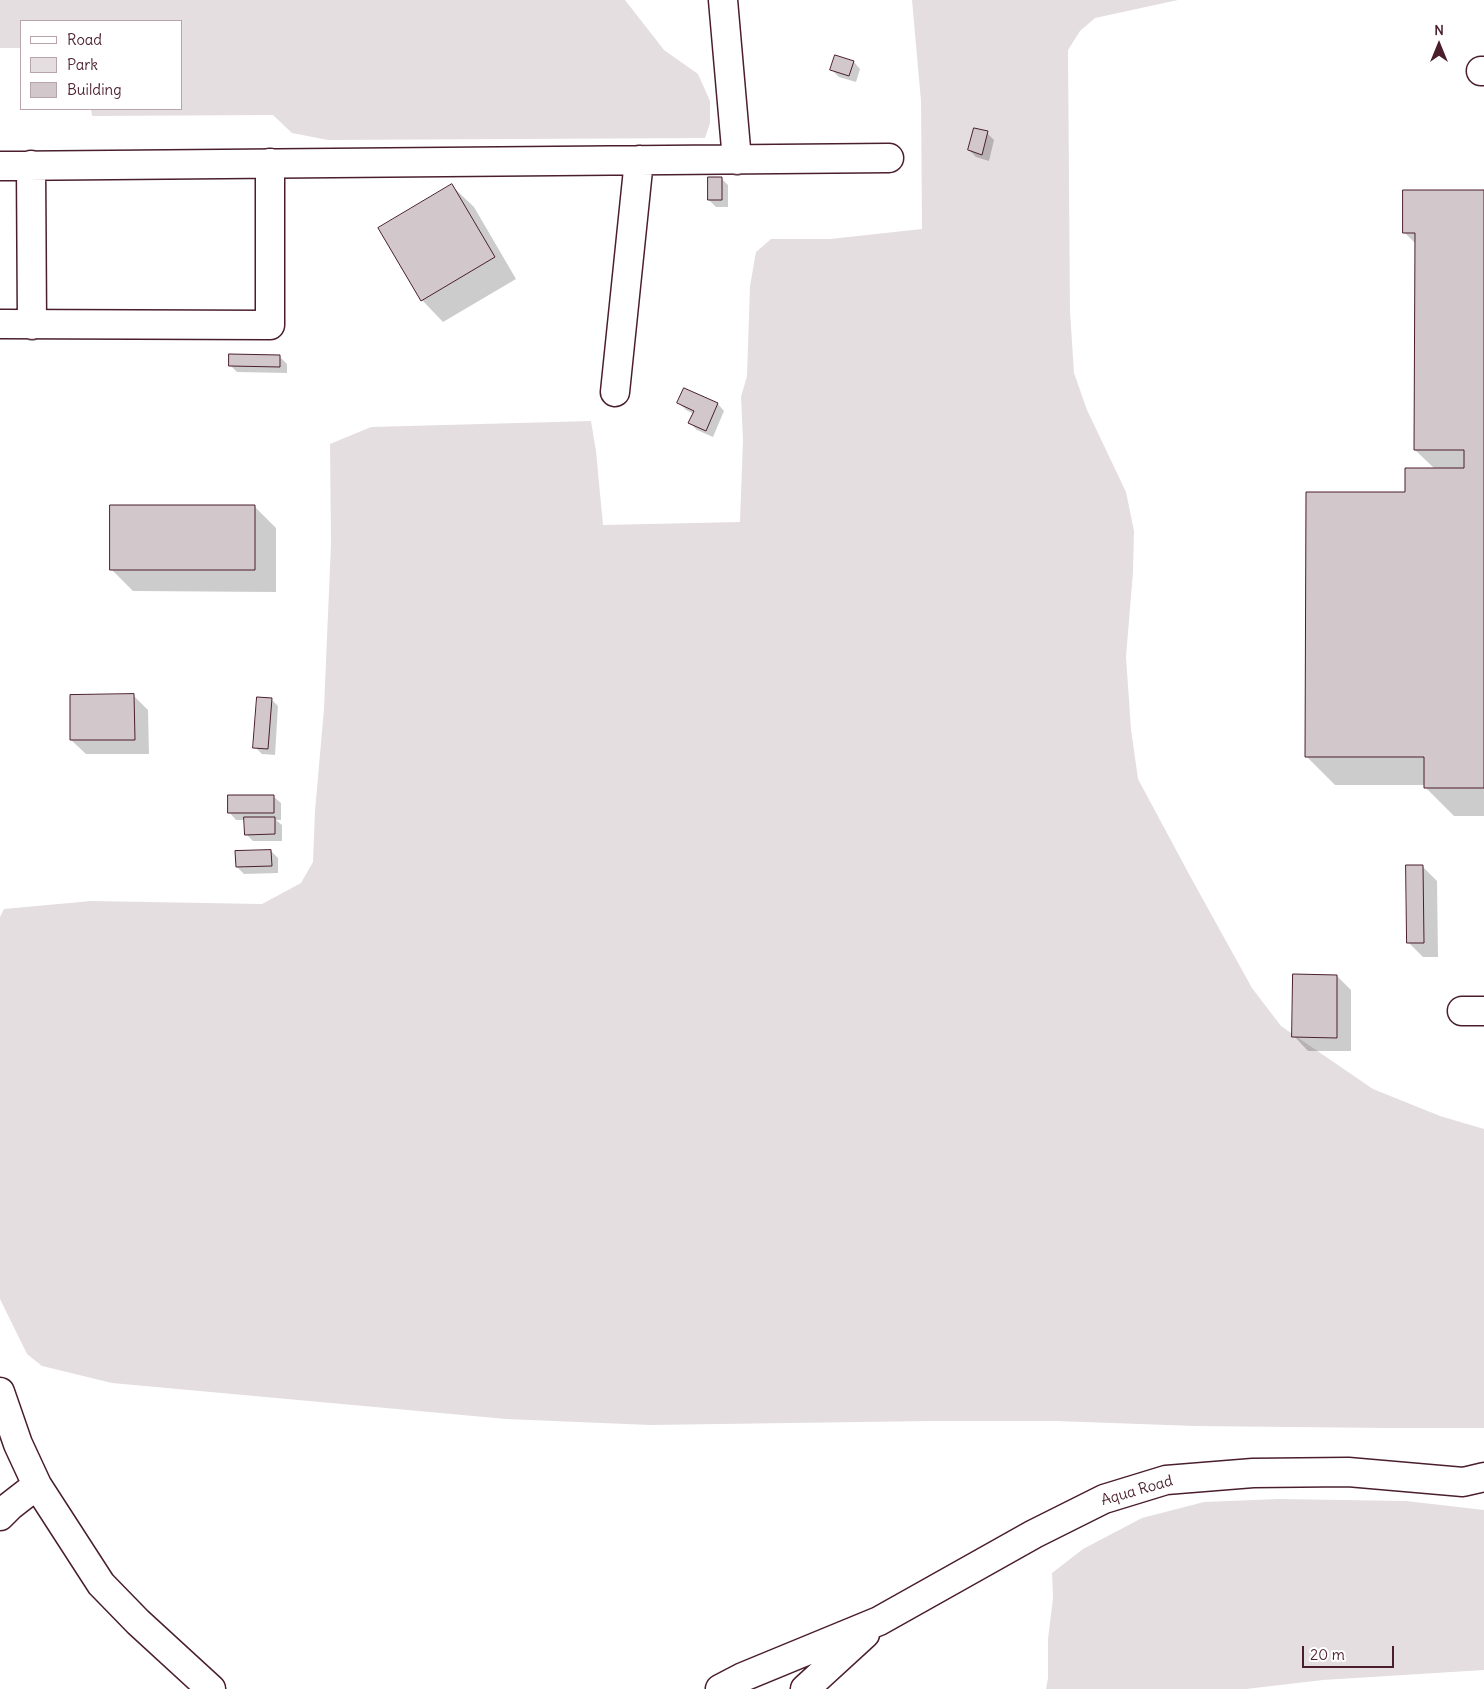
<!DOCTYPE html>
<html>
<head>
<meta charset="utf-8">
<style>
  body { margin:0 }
  #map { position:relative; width:1484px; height:1689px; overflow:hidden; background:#fff; font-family:Delius,sans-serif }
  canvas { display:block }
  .legend { position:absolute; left:20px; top:20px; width:162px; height:90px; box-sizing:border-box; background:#fff; border:1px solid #b7a5aa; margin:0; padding:6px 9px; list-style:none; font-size:15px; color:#4a1f2b }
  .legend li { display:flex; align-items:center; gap:10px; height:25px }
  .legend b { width:25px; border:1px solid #b7a5aa }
  .north { position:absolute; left:1414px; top:20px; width:50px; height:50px; -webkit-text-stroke:4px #fff; paint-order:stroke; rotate:0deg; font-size:14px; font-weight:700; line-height:20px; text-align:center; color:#4a1f2b }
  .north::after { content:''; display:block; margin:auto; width:18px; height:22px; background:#4a1f2b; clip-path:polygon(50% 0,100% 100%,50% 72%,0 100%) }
  .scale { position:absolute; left:1302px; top:1646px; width:92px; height:22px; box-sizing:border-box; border:2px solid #4a1f2b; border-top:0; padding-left:6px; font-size:15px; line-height:18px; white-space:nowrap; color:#4a1f2b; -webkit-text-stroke:4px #fff; paint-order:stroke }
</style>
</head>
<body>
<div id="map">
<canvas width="1484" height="1689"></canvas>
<ul class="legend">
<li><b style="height:6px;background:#fff"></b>Road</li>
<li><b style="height:14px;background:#e5dee0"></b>Park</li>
<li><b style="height:14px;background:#d2c7cb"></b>Building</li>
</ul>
<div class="north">N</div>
<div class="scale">20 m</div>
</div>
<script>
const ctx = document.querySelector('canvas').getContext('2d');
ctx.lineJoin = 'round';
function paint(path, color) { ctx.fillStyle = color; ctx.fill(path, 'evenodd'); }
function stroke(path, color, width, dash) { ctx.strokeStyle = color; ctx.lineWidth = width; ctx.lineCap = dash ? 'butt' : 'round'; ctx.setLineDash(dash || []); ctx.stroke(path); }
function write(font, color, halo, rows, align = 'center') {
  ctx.font = font + ' Delius,sans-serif'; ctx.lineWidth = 4.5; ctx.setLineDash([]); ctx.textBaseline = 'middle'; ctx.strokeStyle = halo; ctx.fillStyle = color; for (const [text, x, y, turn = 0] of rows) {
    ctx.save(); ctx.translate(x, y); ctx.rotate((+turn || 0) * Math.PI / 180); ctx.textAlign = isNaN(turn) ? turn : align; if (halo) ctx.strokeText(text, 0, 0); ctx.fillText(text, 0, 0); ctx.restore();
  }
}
const green = new Path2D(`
  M0,0H625L664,50L698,74L710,101V123L705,138L328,140L292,133L273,115L92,116L91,109H181V21H21V48H0Z
  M912,0H1178L1095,18L1080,31L1068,50L1070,311L1074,373L1087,410L1126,492L1134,531L1133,572L1126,657L1131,729L1138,779L1190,876L1252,988L1281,1026L1373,1089L1440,1116L1484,1129V1428H1387L1195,1426L1056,1421H930L650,1425L506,1419L112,1383L42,1366L27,1354L0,1299V917L4,909L91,901L262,904L301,883L313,862L315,811L324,709L331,543L330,444L371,427L591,421L596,451L603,525L740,522L743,440L741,397L747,376L750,286L756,252L771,239H830L922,229L921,101Z
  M1279,1499L1406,1501L1484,1510V1670L1323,1680L1246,1689H1046L1048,1678V1639L1053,1598L1052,1573L1083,1549L1142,1518L1204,1502Z`);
const shadow = new Path2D(`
  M854,62L860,69L856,82L839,77L832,70Z
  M987,133L994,140L989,161L976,157L969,150Z
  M721,178L728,185V207H716L709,200Z
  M452,186L474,207L516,279L443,322L422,300Z
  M1484,191V816H1454L1425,787V785H1335L1306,756L1406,493L1435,469L1415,450L1416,244L1404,232Z
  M280,357L287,364V373L237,372L230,365Z
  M685,389L718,404L724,411L713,437L697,430L690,423L694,414L686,410L679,403Z
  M255,507L276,528V592L133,591L111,569Z
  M134,696L148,710L149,754H86L71,740Z
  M271,699L278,706L275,755L262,754L255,747Z
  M274,797L281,803V820H276L282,825V841H253L246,834V820H236L230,813Z
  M271,851L278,858V873L244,874L237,867Z
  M1422,866L1437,881L1438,957H1423L1408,942Z
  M1337,976L1351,990V1051H1308L1294,1036Z`);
const building = new Path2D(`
  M835,55L854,61L849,76L830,70Z
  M974,128L988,131L982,155L968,150Z
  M708,177H722V200H708Z
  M452,184L495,257L421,301L378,228Z
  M1403,190H1484V788H1424V757H1305L1306,492H1405V468H1464V450H1414L1415,233H1403Z
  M229,354L280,355V367L229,366Z
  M684,388L718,403L706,431L688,423L694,411L677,403Z
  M110,505H255V570H110Z
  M134,694L135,740H70V695Z
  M257,697L272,698L268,749L253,748Z
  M228,795H274V813H228Z
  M244,817H275V834L245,835Z
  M271,850L272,866L236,867L235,851Z
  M1406,865H1423L1424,943H1407Z
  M1293,974L1337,975V1038L1292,1037Z`);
const minor = new Path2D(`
  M723,0L737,160
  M1481,71H1484
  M31,165L32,325
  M0,166L889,158
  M0,324L270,325V163
  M615,392L639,160
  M1462,1011H1484
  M0,1392L18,1444L37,1485L101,1584L138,1622L211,1689
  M0,1516L10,1506L37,1485
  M720,1689L743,1677L879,1621L1034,1534L1104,1499L1166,1480L1253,1473L1348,1472L1463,1482L1484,1477
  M805,1689L865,1634`);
const streetNames = [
  ["Aqua Road",1137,1491,-16]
];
paint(green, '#e5dee0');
paint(shadow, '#0003');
paint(building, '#d2c7cb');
stroke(building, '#4a1f2b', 1);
stroke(minor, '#4a1f2b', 31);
stroke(minor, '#fff', 28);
write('15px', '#4a1f2b', '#fff', streetNames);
</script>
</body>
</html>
